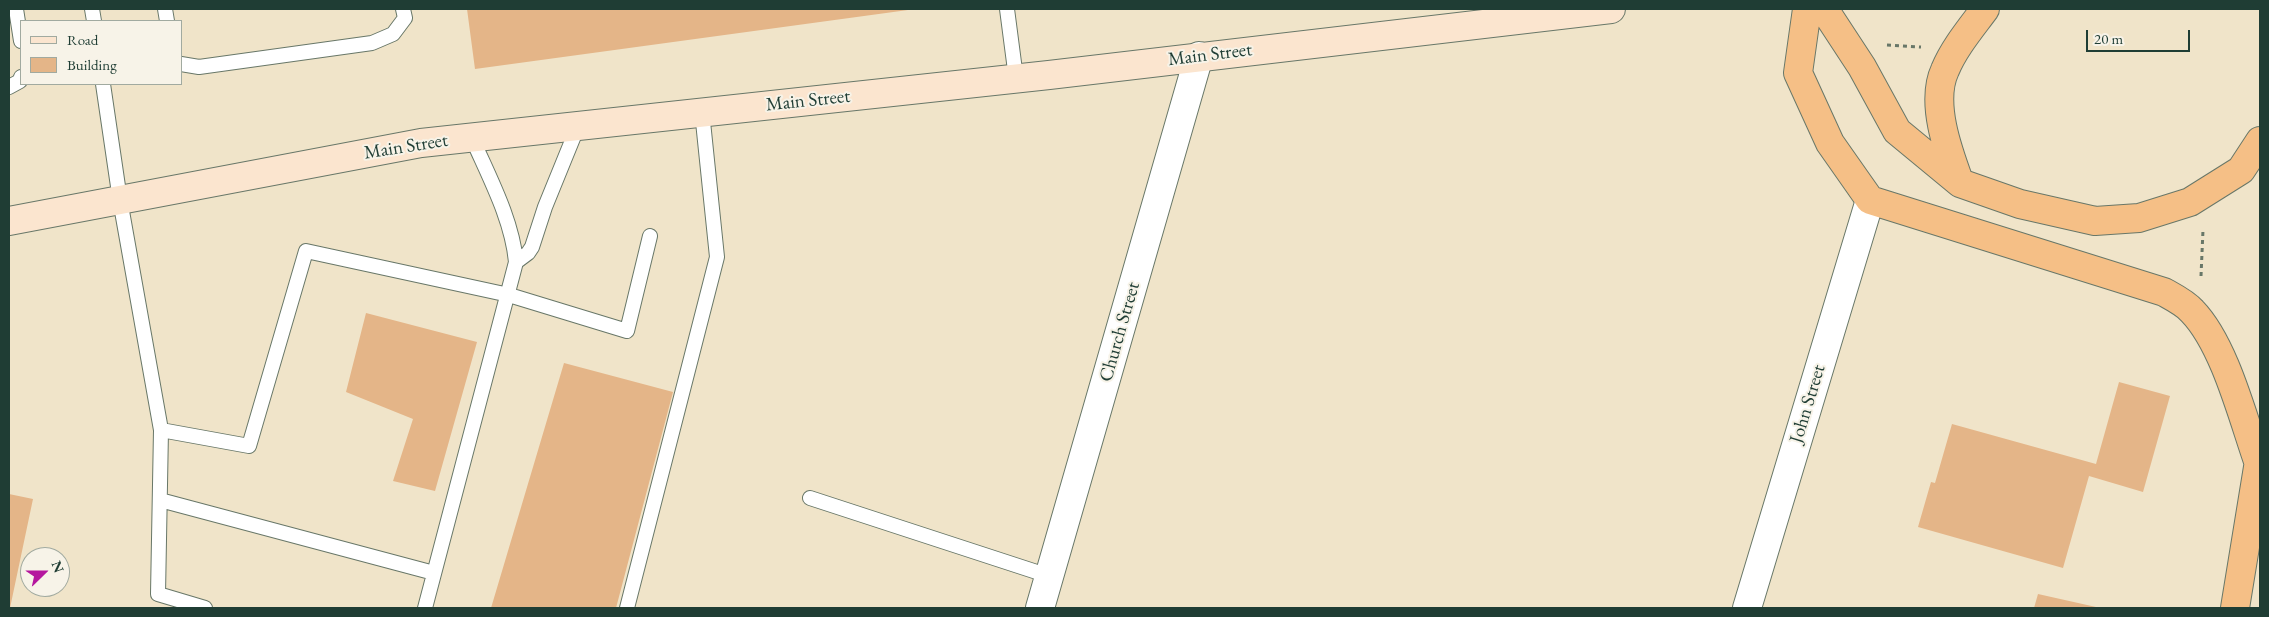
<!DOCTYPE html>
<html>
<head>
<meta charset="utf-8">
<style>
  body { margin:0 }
  #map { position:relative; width:2269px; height:617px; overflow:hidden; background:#f0e4c9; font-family:"EB Garamond",serif }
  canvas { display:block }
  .frame { position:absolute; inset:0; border:10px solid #1f3d34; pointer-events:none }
  .legend { position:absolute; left:20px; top:20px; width:162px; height:65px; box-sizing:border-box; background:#f7f3e8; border:1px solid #a1aaa0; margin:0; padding:6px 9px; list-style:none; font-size:15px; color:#1f3d34 }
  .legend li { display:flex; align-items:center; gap:10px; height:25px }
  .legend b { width:25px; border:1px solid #a1aaa0 }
  .north { position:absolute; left:20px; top:547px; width:50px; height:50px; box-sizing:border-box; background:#f7f3e8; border:1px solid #a1aaa0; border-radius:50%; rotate:68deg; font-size:14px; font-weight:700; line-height:20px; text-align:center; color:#1f3d34 }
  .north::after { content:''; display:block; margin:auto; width:18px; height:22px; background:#b5179e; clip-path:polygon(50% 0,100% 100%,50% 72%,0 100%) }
  .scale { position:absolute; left:2086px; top:30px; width:104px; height:22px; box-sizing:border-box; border:2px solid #1f3d34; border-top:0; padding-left:6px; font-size:15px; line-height:18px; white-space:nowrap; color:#1f3d34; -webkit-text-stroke:4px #f7f3e8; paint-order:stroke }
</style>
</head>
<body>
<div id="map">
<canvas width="2269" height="617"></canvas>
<div class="frame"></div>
<ul class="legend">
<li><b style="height:6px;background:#fbe5cf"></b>Road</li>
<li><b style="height:14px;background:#e4b588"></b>Building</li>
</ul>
<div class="north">N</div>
<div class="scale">20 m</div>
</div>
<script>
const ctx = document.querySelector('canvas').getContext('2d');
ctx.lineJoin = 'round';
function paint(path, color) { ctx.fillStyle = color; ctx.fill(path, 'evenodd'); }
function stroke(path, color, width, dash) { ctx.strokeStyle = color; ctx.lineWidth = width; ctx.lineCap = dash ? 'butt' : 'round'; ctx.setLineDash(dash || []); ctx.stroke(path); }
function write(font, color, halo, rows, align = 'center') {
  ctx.font = font + ' "EB Garamond",serif'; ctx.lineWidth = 4; ctx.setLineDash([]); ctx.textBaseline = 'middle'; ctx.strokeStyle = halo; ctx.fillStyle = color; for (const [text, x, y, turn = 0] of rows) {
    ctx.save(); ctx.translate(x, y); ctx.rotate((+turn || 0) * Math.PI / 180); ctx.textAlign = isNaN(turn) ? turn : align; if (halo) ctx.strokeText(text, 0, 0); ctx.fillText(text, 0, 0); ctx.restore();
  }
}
const building = new Path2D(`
  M467,9H908V10L475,69Z
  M366,313L477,342L435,491L393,481L413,419L346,392Z
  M564,363L673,392L616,608H491Z
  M2119,382L2170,396L2143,492L2089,476L2063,568L1918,527L1931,482L1935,483L1952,424L2096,464Z
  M9,494L33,499L10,608H9Z
  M2038,594L2096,607V608H2034Z`);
const path = new Path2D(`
  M1887,45L1921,47
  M2201,276L2203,230`);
const lane = new Path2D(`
  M16,9L21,41
  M92,9L94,21
  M165,9L167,21
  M1007,9L1016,78
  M181,64L199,67L372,43L393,34L405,18L403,9
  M103,84L120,200L161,430L158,594L205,608
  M9,87L20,81L21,77
  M516,262L528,253L532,247L545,207L578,126
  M161,430L249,446L306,251L509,295L627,331L650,236
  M810,498L1049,576
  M160,500L434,573
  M425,608L516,262C512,219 489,177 472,138
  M627,608L717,257L702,112`);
const street = new Path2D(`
  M1040,608L1199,56
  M1747,608L1870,200`);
const secondary = new Path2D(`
  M9,221L421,143L1049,75L1611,9`);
const highway = new Path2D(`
  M1807,9L1798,73L1830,143L1870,200L2164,292C2173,297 2185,303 2192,311C2225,345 2243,419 2259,464
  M1824,9L1862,67L1897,131L1960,183L2020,204L2095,221L2139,218L2190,202L2241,170L2260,141
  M1959,181C1948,151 1930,102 1945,70C1954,48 1971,28 1985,9
  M2235,608L2260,455`);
const streetNames = [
  ["Main Street",1210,55,-7],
  ["Main Street",808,101,-6],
  ["Main Street",406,147,-9],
  ["Church Street",1120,332,-74],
  ["John Street",1808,404,-73]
];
paint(building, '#e4b588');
stroke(lane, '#687768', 16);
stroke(street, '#687768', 30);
stroke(secondary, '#687768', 30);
stroke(highway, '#687768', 30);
stroke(path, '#687768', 3, [4, 4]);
stroke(lane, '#fff', 14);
stroke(street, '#fff', 28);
stroke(secondary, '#fbe5cf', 28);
stroke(highway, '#f5bf86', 28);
write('19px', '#1f3d34', '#f7f3e8', streetNames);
</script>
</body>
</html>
